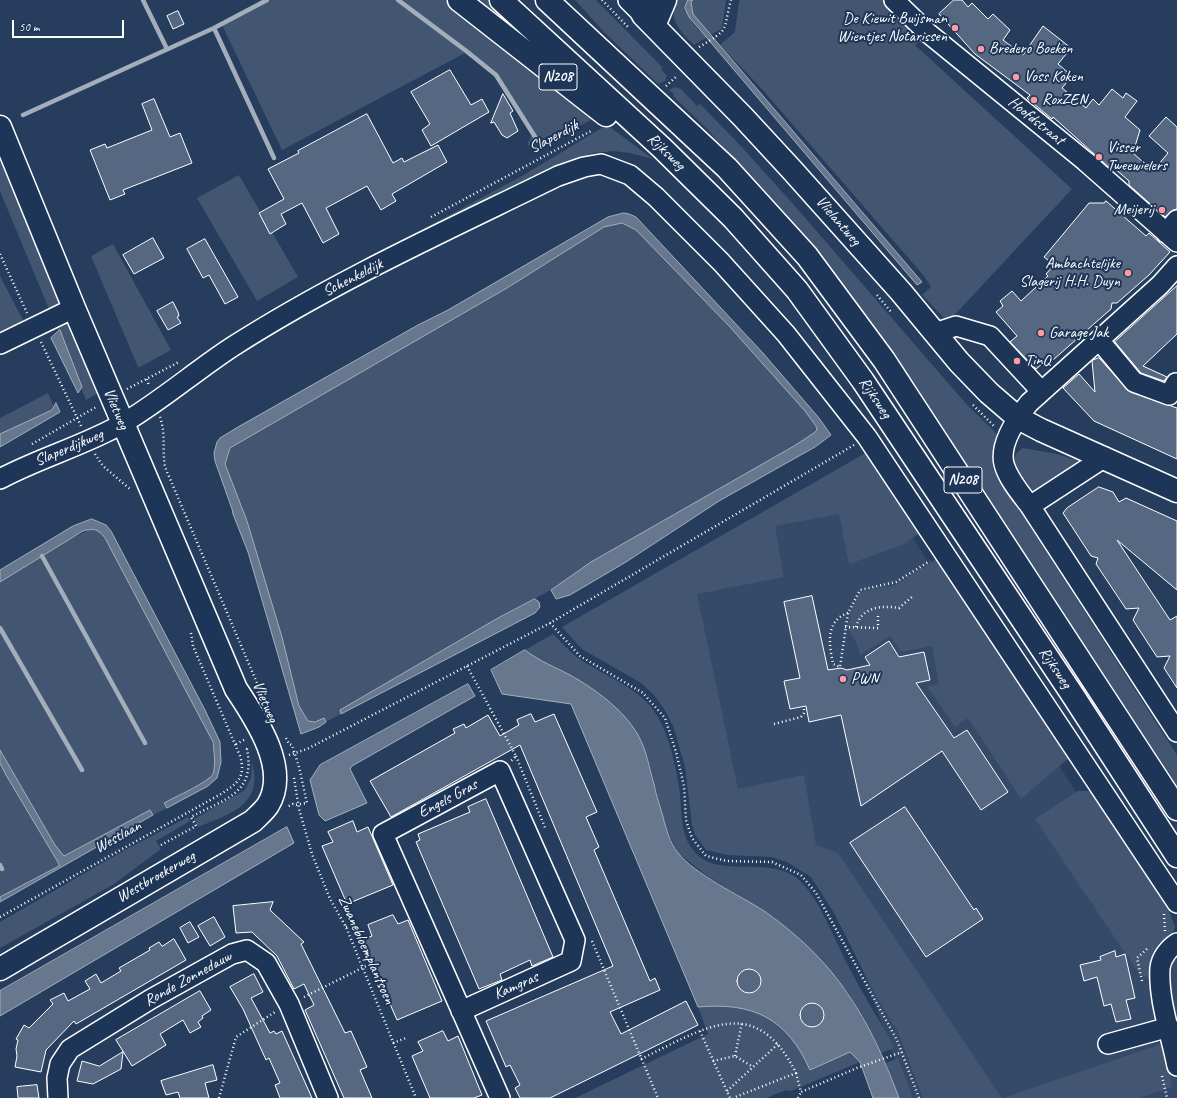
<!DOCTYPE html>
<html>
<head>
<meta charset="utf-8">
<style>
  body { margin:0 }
  #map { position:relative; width:1177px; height:1098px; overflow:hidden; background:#263d5e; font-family:Caveat,sans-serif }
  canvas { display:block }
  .scale { position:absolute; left:12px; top:20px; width:112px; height:18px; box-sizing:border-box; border:2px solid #fff; border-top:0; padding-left:5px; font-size:12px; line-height:14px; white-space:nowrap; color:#fff; -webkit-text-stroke:3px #1d3557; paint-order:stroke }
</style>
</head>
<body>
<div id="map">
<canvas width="1177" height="1098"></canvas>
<div class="scale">50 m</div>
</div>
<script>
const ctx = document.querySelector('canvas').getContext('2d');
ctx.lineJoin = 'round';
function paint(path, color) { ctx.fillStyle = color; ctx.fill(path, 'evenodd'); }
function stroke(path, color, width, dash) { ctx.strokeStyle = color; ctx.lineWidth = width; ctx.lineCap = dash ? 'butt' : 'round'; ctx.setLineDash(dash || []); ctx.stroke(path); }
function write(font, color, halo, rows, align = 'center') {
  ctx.font = font + ' Caveat,sans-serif'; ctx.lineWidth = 4; ctx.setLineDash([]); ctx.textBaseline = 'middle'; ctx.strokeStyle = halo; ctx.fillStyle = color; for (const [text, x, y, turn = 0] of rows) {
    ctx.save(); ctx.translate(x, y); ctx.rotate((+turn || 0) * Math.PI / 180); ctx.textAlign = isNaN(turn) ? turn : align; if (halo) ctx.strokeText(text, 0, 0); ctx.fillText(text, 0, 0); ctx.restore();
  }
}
const built = new Path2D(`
  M868,468L1177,949V1098H908L837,898L728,800L678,567Z`);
const green = new Path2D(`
  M271,0H445L596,117L535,151L527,144L532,135L497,77L465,53L282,150L222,25Z
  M472,0H490L548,56Z
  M575,0H596L663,68L661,69L667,76L665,81L658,84L604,32Z
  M677,0H688C682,16 697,27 706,38L694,45C681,32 667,19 677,0Z
  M693,0H726L722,28L711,35L693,14L691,2Z
  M741,0H886L924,38L915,45L1072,189L948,322L922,295L931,287L924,276L761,88L720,45L735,32L739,1Z
  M675,87L681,89L697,106L700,104L739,144L794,205L968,406L995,432L997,435L992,458L993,469L1177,755V791L988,501L779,212L709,131L673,96L674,94L669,90Z
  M607,125L653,159L630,153L613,151L594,153L554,169L381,254L379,253L522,176Z
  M0,151L62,302L49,309L0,191Z
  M239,175L298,277L257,301L197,198Z
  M615,223C622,223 629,226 635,230C647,238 658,253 669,264C709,305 748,346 786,389C794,399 815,417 817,430L814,433L794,446L591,562L551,590L498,618L340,710L341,714L326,722L323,718L315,722L308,721L299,706L282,637L247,521L225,464L230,448L507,288L604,227Z
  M113,244L171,350L140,367H138L91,256Z
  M0,276L25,324L0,339Z
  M69,320L98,393L86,400L56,326Z
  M48,393L56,411L0,435V418Z
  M1023,448L1057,454L1082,462L1034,497C1026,485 1002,459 1023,448Z
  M869,451L923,531L902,545L849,564L839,514L775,526L784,577L697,594L738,789L804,775L816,845L838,853L1002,1098H923L898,1032L876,996L834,913L811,877L787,862L771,857L727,855L706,850L695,835L692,825L685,767L673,726L666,712L654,695L641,683L582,649L562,627Z
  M91,529L100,531L110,547L209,734C214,746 219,766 210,778L164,803L167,808L153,815L149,811L64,856L61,854L55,845L0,750V582L61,544Z
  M939,557L1070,757L1021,799L968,718L955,727L927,686L939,684L932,646L901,652L890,636L860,655C859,651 858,646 856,642C852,633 844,629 851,618L849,613L860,592L896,585Z
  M553,634C560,641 568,650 577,657C604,677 640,686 658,717C670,738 675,764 679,787C683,812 678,839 700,857C719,873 759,862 783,871C790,873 798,878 803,884C819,901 830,929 840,949C848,967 858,984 867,1000C876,1017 887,1030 894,1048L881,1053L862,1015L848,992L789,929L706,875L678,853L666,829L647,756L570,675L537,659L525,650Z
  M252,762C264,805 230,814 198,827L194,819L245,790L251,778Z
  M0,763L59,864V866L0,897Z
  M1078,791H1092L1169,911L1175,927L1152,979L1140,975L1035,819Z
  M188,817L190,821L156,841L161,849L114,884L0,948V922L125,850Z
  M716,1005C764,1008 790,1025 810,1069L850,1052L860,1062L791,1091L786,1090L766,1098H575L708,1034L698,1007Z
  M1164,1043L1172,1087L1140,1098H1003Z
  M898,1058L911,1093L913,1098H899L886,1063Z`);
const water = new Path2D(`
  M688,0H693L691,2L693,14L922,282L917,285L689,17L685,8Z
  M624,213L629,214L636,217L762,352L819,418L831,435L815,447L719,501L626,562L570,595L556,599L551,590L591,562L794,446L814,433L817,430L816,426L805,411L729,326L636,230L622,223L604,227L507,288L230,448L225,464L247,521L282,637L299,706L308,721L315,722L324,718L326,722L319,727L301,734L248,552L233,514L232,509L215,461L214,453L217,442L220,438L238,427L418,325L448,310L608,217Z
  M60,330L82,387L78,393L51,338Z
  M56,403L60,412L0,447V434L52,410Z
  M92,519L106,525L111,531L205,710L220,742L221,762L217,778L208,786L167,808L164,803C173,798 210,781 213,774C216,764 214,752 213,742L105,538C98,529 94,528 83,531L0,582V570L73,526Z
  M535,599L539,602L540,607L535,613L341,714L340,710L498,618Z
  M525,650C539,661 555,667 570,675C595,689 624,710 638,735C647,751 649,768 654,784C656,795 660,806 663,817C666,829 670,843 678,853C696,875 739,895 764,911C836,961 869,1017 899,1098H873L860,1062L850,1052L810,1070C787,1018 753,1002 698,1007L571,704L502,694L491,670Z
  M468,684L475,696L352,766L350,769L367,803L325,821L319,815L310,780L320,765Z
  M0,750L55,845L64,856L150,810L153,815L0,902V897L59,866V864L6,775L0,763Z
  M287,827L294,843L0,1016V991Z`);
const stream = new Path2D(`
  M143,0L167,49
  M398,0L465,50L496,75L537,140
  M214,28L274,158
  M23,115L214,28L267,0
  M42,556L145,743
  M0,628L82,770
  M0,865L2,869`);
const building = new Path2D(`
  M954,0H962L968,7L972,3L988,19L993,14L1010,30L1003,40L1023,55L1043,26L1071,48L1058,64L1072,76L1062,88L1086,108L1093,99L1099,105L1112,89L1123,98L1126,93L1137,101L1125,117L1140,130L1133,153L1153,171L1168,153L1149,136L1166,117L1177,127V209L1173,210L1165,217L1129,185V181L1114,168L1112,170L1053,117L1052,119L1027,98L1030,95L975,54L939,14Z
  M178,11L184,24L173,29L167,16Z
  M450,70L471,105L482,99L489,112L431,146L422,130L430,124L411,92Z
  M503,94L513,111L510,113L518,131L507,138L502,135L494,122L491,123Z
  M154,99L170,137L180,133L192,163L123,190L125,194L110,200L90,150L105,144L107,148L152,130L142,104Z
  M367,114L393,163L402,158L404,162L438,145L447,162L392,194L396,201L381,210L367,186L326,208L339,234L323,243L302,203L281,214L286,224L270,234L259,213L284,199L268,169L299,153L298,151Z
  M1106,201L1146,236L1149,233L1170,252L1149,275L1117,303H1112L1111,309L1045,367L1042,364L1036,369L1010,342L1017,336L996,312L1003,306L1000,301L1012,291L1021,301L1048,276L1046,274L1054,265L1044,257L1089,203H1104Z
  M153,238L164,258L134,274L123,255Z
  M205,239L238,297L225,304L209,275L203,278L187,249Z
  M1177,286V334L1143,366L1167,377L1164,381L1141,373L1115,342Z
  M173,302L178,312L179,316L177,317L181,323L168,330L157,311Z
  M1099,358L1130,392L1177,408V459L1094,421L1063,388L1079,374L1095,392L1092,361Z
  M1099,487L1113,492L1119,502L1126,498L1177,521V590L1117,540L1170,620L1177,616V688L1164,668L1170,656L1157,657L1133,620L1139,608L1126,609L1096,564L1098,558L1091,556L1063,513L1067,508Z
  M812,596L828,670L841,668L847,670L870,665L865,657L889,641L899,657L924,652L930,680L916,683L954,738L967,730L1008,792L981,810L942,751L861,806L841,715L809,722L806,706L790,709L784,681L800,678L784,602Z
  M531,714L535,722L554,714L597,812L586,817L599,847L594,850L650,981L655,978L660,990L610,1012L621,1034L686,1001L698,1025L550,1098H520L515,1088L520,1085L510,1065L506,1067L486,1021L613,966L520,745L391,817L370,781L455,733L453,729L464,724L466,728L488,715L500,736L519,725L517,720Z
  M486,799L553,957L532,966L530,960L500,974L502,980L479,989L416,842L420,840L418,834L470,812L468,807Z
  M905,807L974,910L976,908L983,919L926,957L850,843Z
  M353,821L357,832L368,827L393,885L347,904L322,846L333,842L328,832Z
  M273,902L270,910L304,942L301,944L345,1033L351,1031L367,1067L360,1070L372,1098H344L305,1010L314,1005L304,984L294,989L277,956L252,932L236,933L233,906Z
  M393,915L398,924L408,920L442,1001L397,1020L362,940L372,936L368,925Z
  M214,917L225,937L210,946L198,926Z
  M190,922L199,937L188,943L180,928Z
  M174,939L186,960L76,1024L74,1021L46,1050L41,1072L15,1067L17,1056L16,1049L18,1040L16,1039L24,1025L29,1028L53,1004L50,1000L64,993L68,1001L90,989L85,981L96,974L101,983L121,971L119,968L150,950L149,948L159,942L162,946Z
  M1115,951L1116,957L1125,954L1135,998L1126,1000L1131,1019L1116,1022L1111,1004L1104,1006L1097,977L1084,981L1080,965L1101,960L1100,957Z
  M737 981a12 12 0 1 1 24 0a12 12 0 1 1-24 0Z
  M254,974L263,992L251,998L270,1033L274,1031L276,1034L282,1031L312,1098H280L275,1085L280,1083L269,1058L266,1060L243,1009L230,987Z
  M200,991L211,1010L202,1016L203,1018L198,1022L201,1027L190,1033L183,1020L160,1034L166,1045L132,1066L116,1040Z
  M800 1015a12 12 0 1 1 24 0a12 12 0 1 1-24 0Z
  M443,1031L448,1041L458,1036L482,1095L474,1098H430L412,1056L423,1051L418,1042Z
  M123,1052L121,1069L93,1084L77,1081L82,1061L99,1066Z
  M213,1065L217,1080L205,1083L209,1098H180L178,1092L166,1095L161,1081Z
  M37,1085L39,1098H18L17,1087Z`);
const path = new Path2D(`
  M602,0L628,27
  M699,47C731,28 722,33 731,0
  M666,86L677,76
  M431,217L593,130
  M0,254L27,313
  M877,295L892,313
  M41,342L81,426
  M147,379L149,386
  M127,389L179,362
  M973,405L994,426
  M160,417C166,434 162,449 165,467L260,690
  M32,444L96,407
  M95,454L103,466L131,490
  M848,613C825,621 829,644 833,664L840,667L848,613L860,590L896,582L930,561
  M550,623L580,656L643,693L665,718L676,752L684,786L686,820L692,838L706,856L727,861L772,862L801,875L816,893L897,1040L919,1098
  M845,627L878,628V616
  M856,627C861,607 882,605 899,608L913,596
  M467,666L516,756L511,761
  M774,724L801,717L804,713V709
  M286,738L289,744L292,745L299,767L307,803L295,805L293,804L287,807
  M236,744L246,739
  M289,755L307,749L550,623L854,445
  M516,756L546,830
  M294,778L299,809L312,854L330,899L346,927L416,1098
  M161,845L196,826L191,817C224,799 256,794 247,749L250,748
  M1164,914L1165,931
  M0,917L221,794C238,783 246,777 240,756L193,646L191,633
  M346,927L356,924
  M592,941L658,1098
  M1142,981L1137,958L1149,947
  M304,997L370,964
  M700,1031L730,1098
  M393,1043L406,1038
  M735,1056L742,1023
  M641,1059C702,1030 755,990 796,1073L733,1098
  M713,1061L735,1056L753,1067
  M796,1073L801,1092L857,1068L902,1052
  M1162,1076L1167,1098
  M727,1091L778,1044
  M219,1098L236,1037L275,1012
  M798,1098L801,1092`);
const minor = new Path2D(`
  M628,0L643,15
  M894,0L928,33L1085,161L1177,242
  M1166,233L1177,220
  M935,333L956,326L990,336L1041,391
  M1099,340L1134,382L1169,395L1176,383
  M0,344L74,308
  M1105,457L1030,506C1021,494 1008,479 1004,464C999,444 1017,418 1029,403L1160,285L1177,266
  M0,479C39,458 83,446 122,424C161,401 194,372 232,347C335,281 448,230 558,176L584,167L601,164L630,175L656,197L721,262L786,334L867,437L1177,903
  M1030,506L1177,732
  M1177,943C1169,948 1161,958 1160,968C1158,1000 1171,1035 1177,1066
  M461,1011L571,961L575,940L500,771L383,834C422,922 461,1010 500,1098
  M1108,1044L1169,1027
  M58,1098L57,1078L60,1064L70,1049L151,999L232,954L247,950L266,963L289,1004L328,1098`);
const major = new Path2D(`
  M459,0L606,115
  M501,0L662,148L733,218L797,290L863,381L1072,694L1177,856
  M547,0L727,168L807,256L884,360L1177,809
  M647,0L643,15L743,117L792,170L901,292L959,362L989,393L1018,418L1041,430L1177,491
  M654,26L665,0
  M0,127L74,308L236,689C256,719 290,769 268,805C264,811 258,816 253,821L0,969`);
const markers = [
  [955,28,4,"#ff9aa2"],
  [981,49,4,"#ff9aa2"],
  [1016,77,4,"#ff9aa2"],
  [1034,100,4,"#ff9aa2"],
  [1099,157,4,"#ff9aa2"],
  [1162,210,4,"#ff9aa2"],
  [1128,273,4,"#ff9aa2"],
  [1041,333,4,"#ff9aa2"],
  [1017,361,4,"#ff9aa2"],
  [843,679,4,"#ff9aa2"]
];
const shields = [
  [558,77,38],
  [963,480,38]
];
const shieldNames = [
  ["N208",558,77],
  ["N208",963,480]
];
const poiNames = [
  ["De Kiewit Buijsman",947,19,"right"],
  ["Wientjes Notarissen",947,37,"right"],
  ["Bredero Boeken",989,49],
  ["Voss Koken",1024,77],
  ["RoxZEN",1042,100],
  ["Visser",1107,148],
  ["Tweewielers",1107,166],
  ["Meijerij",1154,210,"right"],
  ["Ambachtelijke",1120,264,"right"],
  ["Slagerij H.H. Duyn",1120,282,"right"],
  ["Garage Jak",1049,333],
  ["TinQ",1025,361],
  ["PWN",851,679]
];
const streetNames = [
  ["Hoofdstraat",1036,121,39],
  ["Slaperdijk",554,137,-28],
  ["Rijksweg",666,152,44],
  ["Vlielantweg",838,221,49],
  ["Schenkeldijk",353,278,-27],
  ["Rijksweg",875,398,56],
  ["Vlietweg",116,409,67],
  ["Slaperdijkweg",69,448,-23],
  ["Rijksweg",1055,668,56],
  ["Vlietweg",265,702,67],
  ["Engels Gras",448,799,-28],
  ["Westlaan",118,837,-29],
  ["Westbroekerweg",156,877,-30],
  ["Zwanebloemplantsoen",366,950,66],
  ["Ronde Zonnedauw",188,979,-29],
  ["Kamgras",516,986,-24]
];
paint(built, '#344a68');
paint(green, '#425672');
paint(water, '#67788e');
stroke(water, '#a4aebb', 1);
stroke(stream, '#a4aebb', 4.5);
paint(building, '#556781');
stroke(building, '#fff', 1);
stroke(minor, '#fff', 22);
stroke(major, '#fff', 25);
stroke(path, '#fff', 2.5, [1, 3]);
stroke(minor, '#1d3557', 19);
stroke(major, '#1d3557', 22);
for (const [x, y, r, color] of markers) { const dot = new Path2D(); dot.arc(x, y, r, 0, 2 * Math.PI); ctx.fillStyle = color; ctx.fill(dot); stroke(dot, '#1d3557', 1.5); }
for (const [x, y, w] of shields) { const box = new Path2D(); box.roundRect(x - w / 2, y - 13, w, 26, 3); ctx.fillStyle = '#1d3557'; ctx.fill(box); stroke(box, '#fff', 1); }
write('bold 15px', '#fff', null, shieldNames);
write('16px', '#fff', '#1d3557', poiNames, 'left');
write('16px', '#fff', '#1d3557', streetNames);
</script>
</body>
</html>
